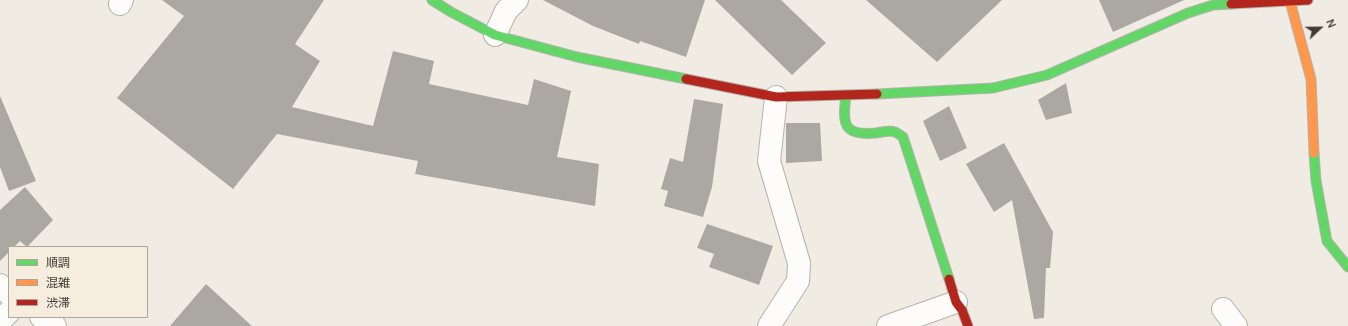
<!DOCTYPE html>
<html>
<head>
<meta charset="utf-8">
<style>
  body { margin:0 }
  #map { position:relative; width:1348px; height:326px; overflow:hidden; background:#f0ece4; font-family:Manrope,"Noto Sans JP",sans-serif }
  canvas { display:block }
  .legend { position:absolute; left:8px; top:246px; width:140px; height:72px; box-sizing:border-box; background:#f6edde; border:1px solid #ada69b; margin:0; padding:5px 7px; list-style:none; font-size:12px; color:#403c36 }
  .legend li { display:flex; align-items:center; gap:8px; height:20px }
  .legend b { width:20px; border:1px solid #ada69b }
  .north { position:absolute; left:1300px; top:8px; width:40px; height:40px; -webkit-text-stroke:3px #f6edde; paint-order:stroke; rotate:68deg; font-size:11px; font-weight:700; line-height:16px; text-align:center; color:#403c36 }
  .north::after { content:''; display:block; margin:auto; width:14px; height:18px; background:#403c36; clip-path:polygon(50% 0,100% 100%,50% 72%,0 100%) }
</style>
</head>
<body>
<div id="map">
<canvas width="1348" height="326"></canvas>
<ul class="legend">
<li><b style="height:5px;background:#63d668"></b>順調</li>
<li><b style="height:5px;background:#ff974d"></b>混雑</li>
<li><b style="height:5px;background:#b3261e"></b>渋滞</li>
</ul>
<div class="north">N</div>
</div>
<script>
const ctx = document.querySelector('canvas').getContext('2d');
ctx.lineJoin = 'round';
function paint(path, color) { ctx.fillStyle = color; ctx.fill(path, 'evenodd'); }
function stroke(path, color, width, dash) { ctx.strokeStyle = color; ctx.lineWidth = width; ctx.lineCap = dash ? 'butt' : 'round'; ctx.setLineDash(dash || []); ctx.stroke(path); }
const building = new Path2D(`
  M162,0H324L295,44L320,61L292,107L373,126L393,51L434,61L429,84L528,105L534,79L571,91L557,157L599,164L595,206L415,174L418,161L277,134L233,189L117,98L184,16Z
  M543,0H705L686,57L640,41L639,44L593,26Z
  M715,0H781L826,43L792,75Z
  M866,0H1002L937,62Z
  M1099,0H1184L1113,32Z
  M1066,83L1072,113L1046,120L1038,100Z
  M0,96L36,181L9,191L0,167Z
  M694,99L723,104L712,187L703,217L664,206L668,191L661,189L670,158L683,162Z
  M949,106L967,148L940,161L923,121Z
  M786,123H820L822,161L786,163Z
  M1004,143L1053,232L1050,268H1046L1044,318L1034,319L1012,200L994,212L966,164Z
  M25,187L53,220L27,247L20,241L14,247H9V252L0,261V210Z
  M707,224L773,246L759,285L709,267L714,254L697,248Z
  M206,284L252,326H170Z`);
const street = new Path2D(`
  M120,4L122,0
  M495,35L506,11L517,0
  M0,285L9,294
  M1223,309L1236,326
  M41,317L55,326
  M0,321L9,312
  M769,326L798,281L799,263L769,161L776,97
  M888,326L956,302`);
const fast = new Path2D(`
  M432,0L451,12L495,35L577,57L686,79
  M877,94L993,88L1047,75L1188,13L1213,5L1231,4
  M846,96C842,125 844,136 876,133C882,132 890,130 895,132C898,133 901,136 903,137L949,279
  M1314,153L1316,181L1327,241L1348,267`);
const slow = new Path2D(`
  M1290,1L1311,79L1314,153`);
const jam = new Path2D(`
  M1231,4L1308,0
  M686,79L776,97L877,94
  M949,279L956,302L962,310L968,326`);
paint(building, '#aba8a1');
stroke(street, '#b6b3ac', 24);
stroke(fast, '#b6b3ac', 11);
stroke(slow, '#b6b3ac', 11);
stroke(jam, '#b6b3ac', 11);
stroke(street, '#fdfcfb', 22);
stroke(fast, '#63d668', 9);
stroke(slow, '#ff974d', 9);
stroke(jam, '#b3261e', 9);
</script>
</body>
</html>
